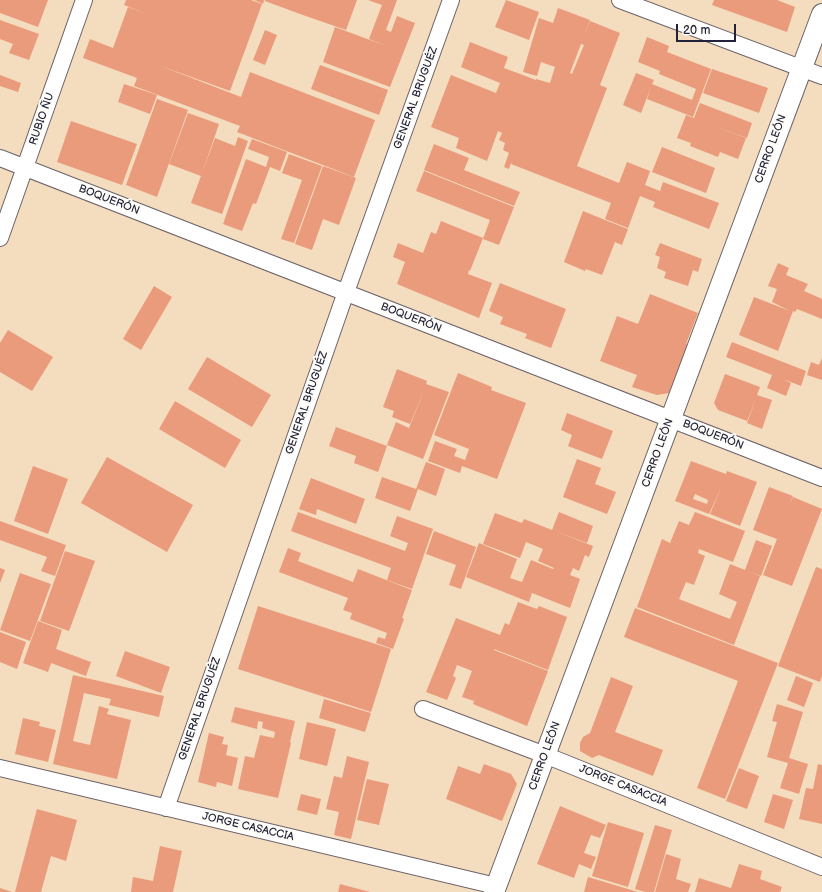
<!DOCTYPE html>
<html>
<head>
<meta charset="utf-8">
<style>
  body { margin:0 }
  #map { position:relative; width:822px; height:892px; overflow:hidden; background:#f4dcbe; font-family:"Balsamiq Sans",sans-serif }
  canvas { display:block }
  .scale { position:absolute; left:676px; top:24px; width:60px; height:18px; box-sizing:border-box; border:2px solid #22223b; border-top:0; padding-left:5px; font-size:12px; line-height:14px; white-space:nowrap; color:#22223b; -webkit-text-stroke:3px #fdfcf7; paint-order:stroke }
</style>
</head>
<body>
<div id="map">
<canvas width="822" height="892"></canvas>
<div class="scale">20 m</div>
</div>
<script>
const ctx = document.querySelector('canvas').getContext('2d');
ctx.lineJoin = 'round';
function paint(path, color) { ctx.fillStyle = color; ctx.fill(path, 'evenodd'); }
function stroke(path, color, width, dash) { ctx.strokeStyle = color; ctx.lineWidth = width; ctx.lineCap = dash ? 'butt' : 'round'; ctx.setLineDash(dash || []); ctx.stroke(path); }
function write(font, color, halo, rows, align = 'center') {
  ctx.font = font + ' "Balsamiq Sans",sans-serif'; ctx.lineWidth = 4; ctx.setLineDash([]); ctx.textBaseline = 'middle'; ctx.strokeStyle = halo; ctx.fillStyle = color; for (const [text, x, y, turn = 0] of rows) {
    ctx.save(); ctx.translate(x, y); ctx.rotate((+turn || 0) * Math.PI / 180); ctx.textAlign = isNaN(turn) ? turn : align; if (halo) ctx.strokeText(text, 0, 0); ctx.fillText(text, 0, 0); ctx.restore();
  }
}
const building = new Path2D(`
  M0,0H48L38,27L0,13Z
  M126,0H251L262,4L230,91L158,65L241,97L250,72L375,120L354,177L237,132L240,126L134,86L137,78L83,58L90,39L113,48L128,7L145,13L124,5Z
  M254,0H264L263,4Z
  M265,0H305L300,14L265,1Z
  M305,0H357L346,30L300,14Z
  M368,0H397L386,30L391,32L397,16L415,23L390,87L323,62L335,27L386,46L369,39L382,5Z
  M506,0L539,12L529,40L495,27Z
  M714,0H777L795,7L787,32L712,5Z
  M558,8L590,20L584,36L590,21L620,33L600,85L607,88L577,166L619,183L627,162L650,171L645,185L660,191L663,182L719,203L709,229L653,207L655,202L640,196L628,228L605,219L611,203L511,164L512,160L509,169L504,167L509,153L503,150L505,143L499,140L502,133L498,131L487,161L456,148L459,138L431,127L451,75L496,93L500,83L461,67L470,42L508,57L504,68L536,80V79L550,83L555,67L541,62L537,76L523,72L539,18L553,23ZM581,44L584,45L572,74L570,73Z
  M0,20L39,34L29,60L9,53L13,44L0,39Z
  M265,30L277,35L265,65L253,60Z
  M647,37L669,46L667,52L711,69L693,117L647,99L651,87L641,113L623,105L636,73L654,80L652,84L692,100L696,89L659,74L660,71L638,62Z
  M320,65L388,90L379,115L311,89Z
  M712,69L768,88L759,113L703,93Z
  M0,75L21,83L18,92L0,86Z
  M124,84L157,95L150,114L118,102Z
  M157,99L188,110L157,197L126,185Z
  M700,103L752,123L747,138L711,125L746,138L738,159L720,152L718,157L690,146L691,143L677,138L686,115L694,118Z
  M188,113L219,124L201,176L169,164Z
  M71,121L137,144L122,185L57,162Z
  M238,137L248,141L222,214L191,203L215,138L235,146Z
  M252,139L287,152L280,171L270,167L256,204L253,203L242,231L223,224L246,159L266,167L269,157L248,149Z
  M434,144L469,158L464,170L520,192L514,206L424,170Z
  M662,147L715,168L706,193L652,172Z
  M289,154L322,166L294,243L281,239L302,180L282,173Z
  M323,166L356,178L339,225L323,219L312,250L295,244Z
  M424,171L514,207L499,245L483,239L490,220L416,191Z
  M583,211L605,220L600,233L605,220L628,229L622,245L615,242L602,275L586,269L585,271L564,262Z
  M441,221L483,238L470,271L469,270L468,274L492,283L479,318L397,284L405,262L393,257L398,243L423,253L431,232L436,234Z
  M660,243L702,259L698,272L693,270L688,286L664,278L666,272L657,268L660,257L655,255Z
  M778,263L789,268L786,275L808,284L804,291L822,299V319L797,309L795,312L793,311L778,351L739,335L754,297L790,311L772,302L777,289L768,286Z
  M500,283L566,309L551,348L525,338L527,334L500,324L503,317L489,311Z
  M154,286L172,297L141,350L123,339Z
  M650,294L698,313L686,344H688L669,393L657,395L632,387L637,375L600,361L617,316L638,324Z
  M8,330L53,357L32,391L0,372V343Z
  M732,342L806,371L801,386L783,379L791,383L786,396L767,388L772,375L726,357Z
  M207,357L271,395L252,427L188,389Z
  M822,358V380L807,375L811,362L819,365Z
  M397,369L427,381L426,384L449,392L423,459L387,445L396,422L409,428L425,388L410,424L392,417L394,411L383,407Z
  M458,373L492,387L491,390L526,403L497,479L462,466L460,473L428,461L435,441L457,449L454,456L465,460L469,449L434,435Z
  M725,374L760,387L757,395L772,400L762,429L747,423L756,399L747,421L718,410L714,403Z
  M175,401L241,440L225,468L159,429Z
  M567,413L613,431L602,459L568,446L572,435L561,430Z
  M336,427L387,446L378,472L354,463L356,456L329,446Z
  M107,457L193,505L167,552L81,503Z
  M577,459L601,468L595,484L616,492L607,514L563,497Z
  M691,461L726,474L727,471L757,482L740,526L710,514L721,488L709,514L675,501ZM695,494L708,500L707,504L693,499Z
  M426,462L445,469L436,496L418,489L410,511L375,498L382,477L416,489Z
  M33,466L68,479L48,534L14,521Z
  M311,478L365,499L356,524L317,509L316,515L299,509Z
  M769,487L793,496L789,506L793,497L822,509L792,586L763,575L777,539L753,530Z
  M298,512L405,551L408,543L390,536L397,516L433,529L412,589L387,580L391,568L291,531Z
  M559,512L593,526L587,543L552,530Z
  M695,512L745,531L733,562L699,549L698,553L705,556L694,585L686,582L679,599L730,619L737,602L719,594L730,564L760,576L734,645L637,607L662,539L670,543L679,521L689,525Z
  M495,513L522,523L524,519L593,546L589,557L585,555L579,571L573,568L570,575L580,579L570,608L532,593L529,602L466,577L479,543L517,559L510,578L522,582L531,560L553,569L554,568L538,561L543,549L526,542L520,558L483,544Z
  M0,521L66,545L55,576L41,571L47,557L0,540Z
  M434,531L476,547L461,589L449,585L456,565L426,554Z
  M756,540L772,546L761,576L745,570Z
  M288,548L301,553L298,561L353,582L358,569L412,590L402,618L404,619L393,649L376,643L378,637L385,639L387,633L350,619L352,613L343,610L348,598L279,572Z
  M65,551L95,561L69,631L40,621Z
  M816,567L822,569V676L820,682L778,666Z
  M0,568L5,570L0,583Z
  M20,573L51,584L30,641L0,630Z
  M518,602L537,609L539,606L567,617L548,670L494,649V650L548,671L527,726L473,704L476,697L474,701L462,697L472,671L457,665L453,676L456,678L447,700L426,692L456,618L500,635L505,623L509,625Z
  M258,606L391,649L371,712L238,669Z
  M635,608L778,663L725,799L697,788L738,681L624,637Z
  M38,621L62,630L56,649L91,662L86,676L51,663L48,672L23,663Z
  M0,632L26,642L17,669L0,662Z
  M125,651L170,667L161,693L116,676Z
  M73,675L164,696L159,717L109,705L111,699L84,693L73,741L90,745L99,706L109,709L107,714L131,720L117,779L53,764Z
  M796,676L813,683L804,707L787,700Z
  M611,677L633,686L615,732L663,750L653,776L599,755L592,758L580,751V743L583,737L590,733Z
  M324,699L371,713L365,732L319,718Z
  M777,704L803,712L789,758L808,764L799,794L780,788L788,763L767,757L777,722L772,721Z
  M235,707L295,721L290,742L291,743L278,798L238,789L245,756L254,758L260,735L274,738L275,732L262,728L263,722L258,721L257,729L231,722Z
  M23,718L40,722L39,726L56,730L48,762L15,754Z
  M307,722L336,729L327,766L299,759Z
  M209,733L224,737L222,744L228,745L226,755L238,758L232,786L217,782L216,787L198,782Z
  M347,756L369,762L351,839L334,835L339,812L326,809L334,776L342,778Z
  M484,764L511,774L517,784L502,821L446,799L458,766L480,774Z
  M818,764L822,765V824L799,819L806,788L813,789Z
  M739,768L759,776L747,809L726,801Z
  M367,779L389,784L379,825L357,820Z
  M301,794L321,799L317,815L297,810Z
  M773,794L793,800L784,829L764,822Z
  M560,806L606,825L600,838L591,835L584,853L596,857L591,869L579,864L574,878L537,864Z
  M37,809L77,820L66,861L51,856L41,892H15Z
  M608,822L644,833L628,887L592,876Z
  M655,825L672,830L654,892H645L635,889Z
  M160,846L182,851L173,892H131L133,877L153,881Z
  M666,854L681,859L676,879L691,884L688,892H655Z
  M739,864L762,871L760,879L782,887L780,892H695L699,878L731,888Z
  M588,877L638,892H584Z
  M340,884L370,892H338Z
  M0,888L12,892H0Z`);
const minor = new Path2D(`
  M620,0L822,76
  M0,158L822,478
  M0,238L84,0
  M423,709L545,755L822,867
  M0,768L496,886
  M166,808L346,292L451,0`);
const tertiary = new Path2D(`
  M494,892L822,14`);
const streetNames = [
  ["GENERAL BRUGUÉZ",416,98,-70],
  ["RUBIO ÑU",42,119,-71],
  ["CERRO LEÓN",771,149,-70],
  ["BOQUERÓN",109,200,21],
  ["BOQUERÓN",411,318,21],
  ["GENERAL BRUGUÉZ",307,403,-71],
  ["BOQUERÓN",713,435,21],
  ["CERRO LEÓN",658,453,-70],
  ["GENERAL BRUGUÉZ",200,709,-71],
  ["CERRO LEÓN",545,756,-70],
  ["JORGE CASACCIA",623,786,22],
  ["JORGE CASACCIA",248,827,13]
];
paint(building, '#ea9b7c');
stroke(minor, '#6c6369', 18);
stroke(tertiary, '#6c6369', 22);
stroke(minor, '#fff', 16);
stroke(tertiary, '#fff', 20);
write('11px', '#22223b', '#fdfcf7', streetNames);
</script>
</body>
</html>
